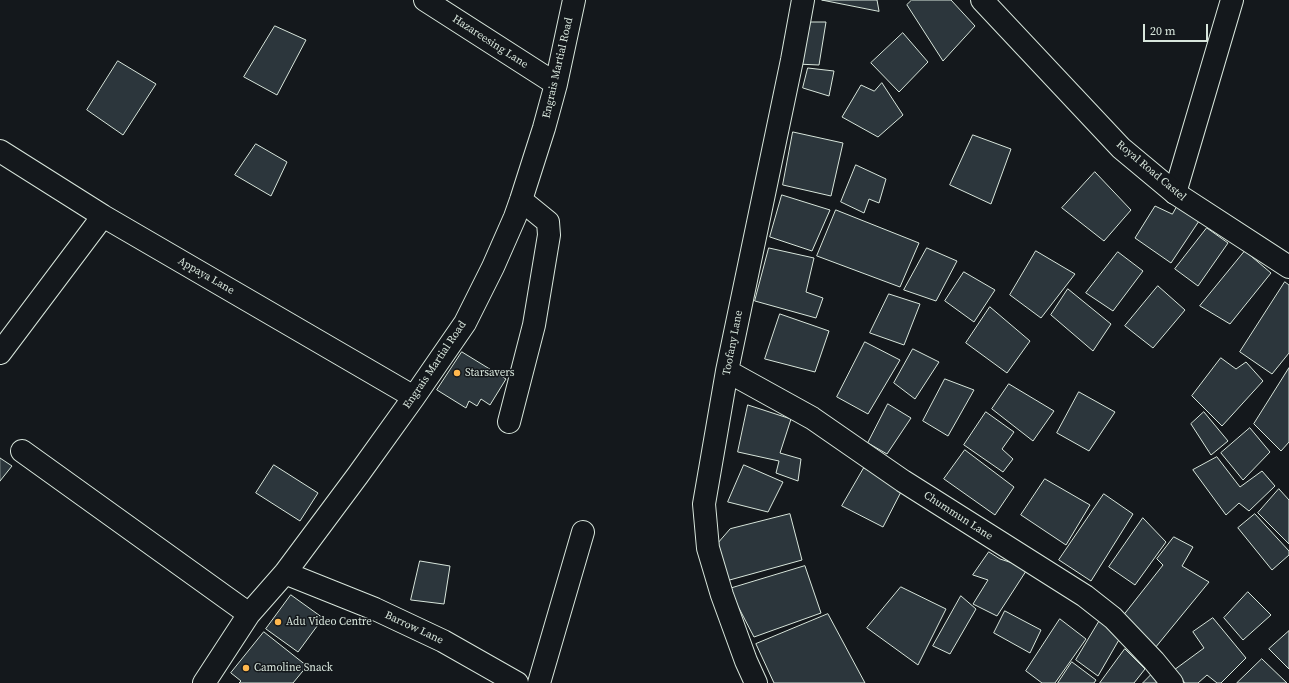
<!DOCTYPE html>
<html>
<head>
<meta charset="utf-8">
<style>
  body { margin:0 }
  #map { position:relative; width:1289px; height:683px; overflow:hidden; background:#14181c; font-family:"Source Serif 4",serif }
  canvas { display:block }
  .scale { position:absolute; left:1143px; top:24px; width:65px; height:18px; box-sizing:border-box; border:2px solid #d8e6dc; border-top:0; padding-left:5px; font-size:12px; line-height:14px; white-space:nowrap; color:#d8e6dc; -webkit-text-stroke:3px #14181c; paint-order:stroke }
</style>
</head>
<body>
<div id="map">
<canvas width="1289" height="683"></canvas>
<div class="scale">20 m</div>
</div>
<script>
const ctx = document.querySelector('canvas').getContext('2d');
ctx.lineJoin = 'round';
function paint(path, color) { ctx.fillStyle = color; ctx.fill(path, 'evenodd'); }
function stroke(path, color, width, dash) { ctx.strokeStyle = color; ctx.lineWidth = width; ctx.lineCap = dash ? 'butt' : 'round'; ctx.setLineDash(dash || []); ctx.stroke(path); }
function write(font, color, halo, rows, align = 'center') {
  ctx.font = font + ' "Source Serif 4",serif'; ctx.lineWidth = 3; ctx.setLineDash([]); ctx.textBaseline = 'middle'; ctx.strokeStyle = halo; ctx.fillStyle = color; for (const [text, x, y, turn = 0] of rows) {
    ctx.save(); ctx.translate(x, y); ctx.rotate((+turn || 0) * Math.PI / 180); ctx.textAlign = isNaN(turn) ? turn : align; if (halo) ctx.strokeText(text, 0, 0); ctx.fillText(text, 0, 0); ctx.restore();
  }
}
const building = new Path2D(`
  M822,0H877L879,11Z
  M912,0H951L975,26L943,61L907,5Z
  M804,22H826L819,65L796,64Z
  M275,26L306,40L277,95L244,77Z
  M903,33L928,62L899,92L871,63Z
  M118,61L156,84L123,135L87,110Z
  M808,68L834,71L829,96L803,88Z
  M882,83L903,115L878,137L842,117L861,85L874,91Z
  M793,132L843,143L831,196L783,185Z
  M973,135L1011,149L991,204L950,185Z
  M256,144L287,162L271,196L235,175Z
  M856,165L886,179L879,203L869,199L864,213L841,202Z
  M1095,172L1131,210L1104,241L1062,208Z
  M782,195L830,210L812,251L770,237Z
  M1178,205L1199,221L1171,263L1135,238L1155,206L1172,214Z
  M836,210L919,243L900,287L817,256Z
  M1207,228L1228,243L1198,286L1175,269Z
  M769,248L814,258L806,292L823,298L816,318L755,301Z
  M927,248L957,261L936,301L904,290Z
  M1036,251L1075,274L1041,318L1010,295Z
  M1245,251L1271,273L1230,324L1200,306Z
  M1118,252L1143,271L1113,311L1086,293Z
  M964,272L995,290L974,322L945,301Z
  M1285,282L1289,285V353L1272,374L1240,352Z
  M1158,286L1185,310L1153,348L1125,326Z
  M1068,289L1111,324L1093,351L1051,315Z
  M889,294L920,304L904,345L870,333Z
  M990,307L1030,341L1007,373L966,343Z
  M780,314L829,331L815,372L765,359Z
  M865,342L900,360L868,414L837,397Z
  M913,349L939,362L915,399L894,383Z
  M462,352L506,379L490,405L481,399L477,406L469,401L466,408L437,390Z
  M1221,358L1236,369L1246,362L1263,381L1222,426L1192,396Z
  M1289,368V442L1281,451L1254,424Z
  M945,379L974,390L948,436L923,421Z
  M1009,384L1054,411L1033,441L992,409Z
  M1079,392L1115,412L1089,451L1057,433Z
  M888,404L911,418L887,454L868,443Z
  M748,405L791,419L780,453L801,459L798,481L776,473L779,461L738,452Z
  M986,412L1014,432L1002,449L1013,459L1003,472L964,445Z
  M1204,412L1228,441L1211,455L1191,424Z
  M1250,428L1270,452L1243,480L1221,453Z
  M965,450L1014,487L995,515L944,479Z
  M1217,457L1240,487L1262,471L1275,486L1249,511L1239,503L1226,515L1193,470Z
  M0,458L12,466L0,481Z
  M274,465L318,493L300,521L256,493Z
  M744,465L783,482L768,512L728,502Z
  M864,468L903,488L883,527L842,506Z
  M1045,479L1090,505L1066,545L1021,515Z
  M1279,489L1289,500V544L1258,513Z
  M1104,494L1133,514L1091,581L1059,560Z
  M790,514L802,560L726,581L717,544L730,529Z
  M1255,514L1289,551V555L1272,570L1238,528Z
  M1143,518L1166,542L1135,585L1109,567Z
  M1174,537L1193,547L1182,566L1209,582L1155,648L1122,617L1163,565L1157,559Z
  M989,552L1000,559L1028,568L997,616L973,604L988,580L973,575Z
  M420,561L450,566L444,604L411,600Z
  M805,566L821,613L754,637L729,589Z
  M901,587L946,609L918,665L867,628Z
  M1248,592L1271,615L1243,640L1224,618Z
  M291,595L323,618L298,652L266,629Z
  M961,596L976,609L950,654L933,646Z
  M1005,611L1041,630L1030,653L994,633Z
  M828,614L865,683H774L756,644Z
  M1213,618L1246,658L1221,683H1217L1207,675L1198,683H1185L1174,670L1204,648L1193,632Z
  M1060,619L1086,639L1055,683H1042L1026,671Z
  M1100,620L1120,638L1098,676L1076,660Z
  M1289,631V669L1269,649Z
  M264,632L307,666L293,683H239L241,681L231,673Z
  M1125,649L1145,669L1134,683H1100Z
  M1262,659L1287,683H1237Z
  M1072,662L1096,680L1094,683H1058Z
  M1156,670L1167,683H1143Z`);
const minor = new Path2D(`
  M425,0L556,84
  M0,151L103,216L414,397
  M1175,193L1232,0
  M0,353L103,216
  M727,371L812,418L903,481L1085,596L1113,618L1154,661L1172,683
  M509,422L534,325L549,235L548,222L521,200
  M22,451L249,614
  M285,573L375,609L443,641L517,683
  M204,683L249,614L285,573L358,475L414,397L465,323L493,267L515,217L521,200L544,128L556,84L574,0
  M539,683L583,532
  M756,683L746,661L722,595L708,548L704,504L727,371L792,60L803,0`);
const major = new Path2D(`
  M982,0L1121,148L1175,193L1289,267`);
const markers = [
  [457,373,4,"#ffb74d"],
  [278,622,4,"#ffb74d"],
  [246,668,4,"#ffb74d"]
];
const streetNames = [
  ["Hazareesing Lane",490,42,33],
  ["Engrais Martial Road",558,68,-77],
  ["Royal Road Castel",1151,171,40],
  ["Appaya Lane",206,276,30],
  ["Toofany Lane",733,343,-79],
  ["Engrais Martial Road",435,365,-56],
  ["Chummun Lane",958,516,33],
  ["Barrow Lane",414,628,25]
];
const poiNames = [
  ["Starsavers",465,373],
  ["Adu Video Centre",286,622],
  ["Camoline Snack",254,668]
];
paint(building, '#2c363c');
stroke(building, '#d8e6dc', 1);
stroke(minor, '#d8e6dc', 24);
stroke(major, '#d8e6dc', 24);
stroke(minor, '#14181c', 22);
stroke(major, '#14181c', 22);
for (const [x, y, r, color] of markers) { const dot = new Path2D(); dot.arc(x, y, r, 0, 2 * Math.PI); ctx.fillStyle = color; ctx.fill(dot); stroke(dot, '#14181c', 1.5); }
write('11px', '#d8e6dc', '#14181c', streetNames);
write('11px', '#d8e6dc', '#14181c', poiNames, 'left');
</script>
</body>
</html>
